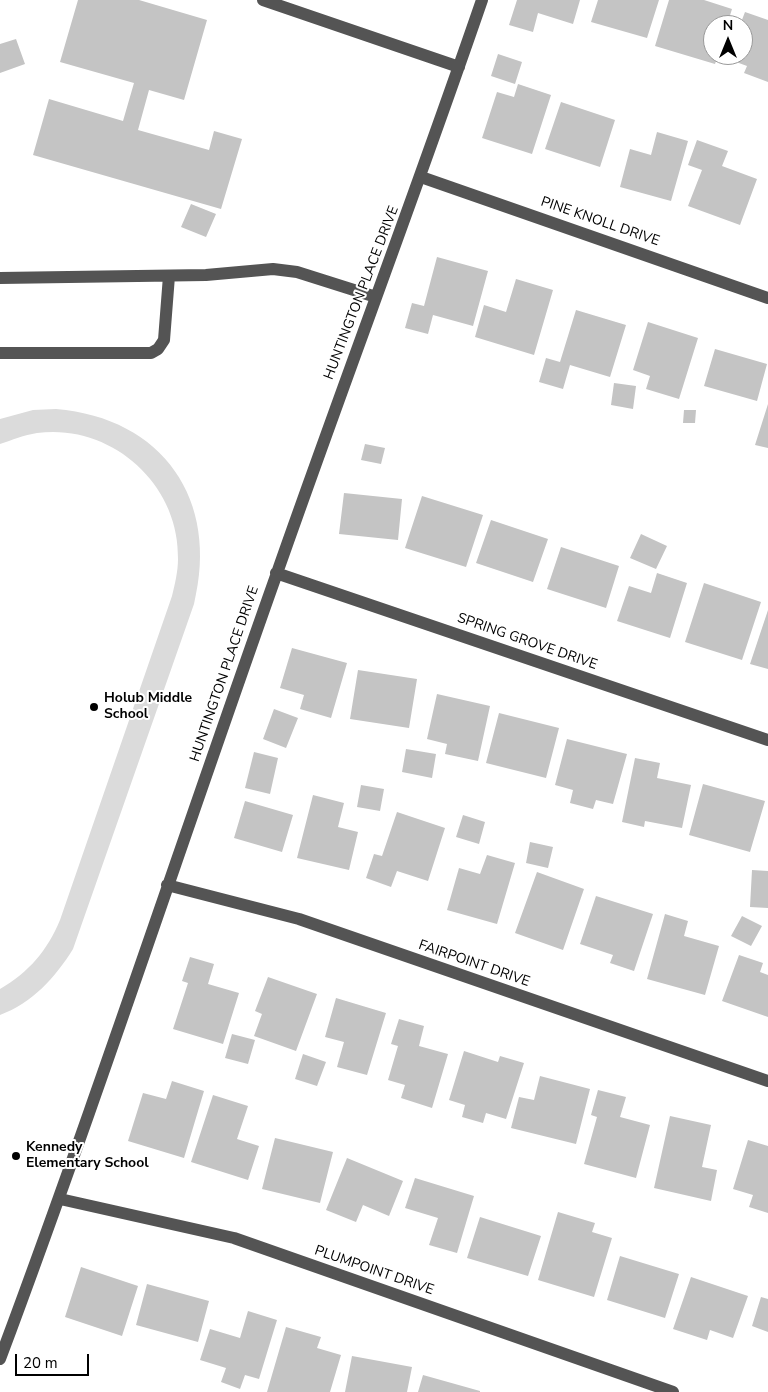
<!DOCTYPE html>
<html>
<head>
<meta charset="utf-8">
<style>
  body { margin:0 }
  #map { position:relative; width:768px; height:1392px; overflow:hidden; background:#fff; font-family:"Nunito Sans",sans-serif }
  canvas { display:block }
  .north { position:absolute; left:703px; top:15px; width:50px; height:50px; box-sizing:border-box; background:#fff; border:1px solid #999; border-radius:50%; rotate:0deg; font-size:14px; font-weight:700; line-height:20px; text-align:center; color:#000 }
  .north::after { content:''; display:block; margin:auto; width:18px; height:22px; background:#000; clip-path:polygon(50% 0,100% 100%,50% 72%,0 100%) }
  .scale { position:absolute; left:15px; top:1354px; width:74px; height:22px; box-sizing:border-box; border:2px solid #000; border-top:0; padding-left:6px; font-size:15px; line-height:18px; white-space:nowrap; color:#000; -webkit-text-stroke:4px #fff; paint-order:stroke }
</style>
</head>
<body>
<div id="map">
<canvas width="768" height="1392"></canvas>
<div class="north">N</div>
<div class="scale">20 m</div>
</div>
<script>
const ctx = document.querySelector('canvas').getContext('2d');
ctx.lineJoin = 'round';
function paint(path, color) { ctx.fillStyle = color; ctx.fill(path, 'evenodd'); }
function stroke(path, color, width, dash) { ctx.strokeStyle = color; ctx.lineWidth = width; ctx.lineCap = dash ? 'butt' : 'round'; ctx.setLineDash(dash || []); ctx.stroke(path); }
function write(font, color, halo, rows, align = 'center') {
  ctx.font = font + ' "Nunito Sans",sans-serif'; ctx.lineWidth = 4; ctx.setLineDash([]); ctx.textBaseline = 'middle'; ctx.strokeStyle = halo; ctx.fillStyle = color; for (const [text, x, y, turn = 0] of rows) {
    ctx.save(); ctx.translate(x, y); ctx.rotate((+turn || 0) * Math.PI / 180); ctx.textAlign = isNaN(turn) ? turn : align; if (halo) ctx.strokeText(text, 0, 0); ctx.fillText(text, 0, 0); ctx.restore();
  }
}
const green = new Path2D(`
  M56,409C163,418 220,500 194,604L73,949C55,978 32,1003 0,1015V989C29,972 47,951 60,920L172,596C175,584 178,571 178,559C180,484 111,423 37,433C24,435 12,440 0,444V419L33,410Z`);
const building = new Path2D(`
  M78,0H139L207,20L184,100L149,90L138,130L209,150L214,131L242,139L221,209L33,155L49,99L123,121L134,83L60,62Z
  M517,0H580L573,24L538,13L533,32L509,25Z
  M598,0H659L647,38L591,22Z
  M669,0H704L732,9L727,25H713V55H718L715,64L655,46Z
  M745,12L768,20V82L744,73L747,66L728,59L729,55H743V25H740Z
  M16,39L25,64L0,73V44Z
  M498,54L522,62L515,84L491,76Z
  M518,84L551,95L532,154L482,138L497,92L514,97Z
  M561,102L615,120L600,167L545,149Z
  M657,132L688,141L671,201L620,187L630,149L651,155Z
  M697,140L728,151L722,166L757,179L740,225L688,206L702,170L688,165Z
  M191,204L216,214L206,237L181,227Z
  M437,257L488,271L473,326L433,315L428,334L405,328L412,303L424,306Z
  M516,279L553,290L534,355L475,337L484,305L506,312Z
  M576,310L626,325L610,377L570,365L563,389L539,382L546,358L560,362Z
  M648,322L698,338L679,399L646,389L650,376L633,370Z
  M715,349L767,364L757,401L704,386Z
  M614,383L636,386L633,409L611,405Z
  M768,404V448L755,445Z
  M684,410H696L695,423H683Z
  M365,444L385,448L381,464L361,460Z
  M344,493L402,499L398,540L339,534Z
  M422,496L483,515L466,567L405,548Z
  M491,520L548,539L533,582L476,563Z
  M641,534L667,546L656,569L630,558Z
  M561,547L619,566L606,608L547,589Z
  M657,573L687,583L670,638L617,621L629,586L651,593Z
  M704,583L761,602L742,660L685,642Z
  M768,610V669L750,664Z
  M292,648L347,663L331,718L300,709L304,695L280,688Z
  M358,670L417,679L409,728L350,719Z
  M437,694L490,706L478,761L445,754L447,744L427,739Z
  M274,709L298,718L286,748L263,739Z
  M499,713L559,728L546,778L486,763Z
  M567,739L627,754L613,804L596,800L593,809L570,803L573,790L555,785Z
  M406,749L436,754L432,778L402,772Z
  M254,752L278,758L270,794L245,788Z
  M635,758L660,763L657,778L691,785L682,828L645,821L644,827L622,822Z
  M703,784L765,801L750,852L689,835Z
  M361,785L384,789L380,811L357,807Z
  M313,795L344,803L338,827L358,832L349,870L297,858Z
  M245,801L293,815L282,852L234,838Z
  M397,812L445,828L428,881L397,871L391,887L366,878L374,854L382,856Z
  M463,815L485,822L479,844L456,837Z
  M530,842L553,847L548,868L526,863Z
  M487,855L515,863L497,924L447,910L459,868L480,874Z
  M752,870L768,871V908L750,907Z
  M537,872L584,889L563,950L515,933Z
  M596,896L653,914L634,971L610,963L613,955L580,944Z
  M665,914L688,921L684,936L719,946L705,995L647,979Z
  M742,916L762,926L751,946L731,936Z
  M739,955L763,963L760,972L768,975V1017L722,1001Z
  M190,957L214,964L208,984L239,993L223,1044L173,1029L188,983L182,981Z
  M268,977L317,994L296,1051L254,1036L262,1014L255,1011Z
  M336,998L386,1013L367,1075L337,1067L344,1042L325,1037Z
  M399,1019L424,1026L419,1046L448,1054L432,1108L401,1098L405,1085L388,1080L398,1046L391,1044Z
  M232,1034L255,1040L248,1064L225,1058Z
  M464,1051L498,1062L500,1056L524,1063L506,1119L486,1113L483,1123L462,1117L465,1105L449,1100Z
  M303,1054L326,1062L317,1086L295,1079Z
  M540,1076L590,1089L576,1144L511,1128L519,1097L534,1100Z
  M172,1081L204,1091L184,1158L128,1141L143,1093L166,1099Z
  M598,1090L626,1097L620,1117L650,1125L636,1178L584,1164L597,1117L591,1115Z
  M213,1095L248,1106L237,1139L259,1146L248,1180L191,1162Z
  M670,1116L711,1125L702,1167L717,1170L711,1201L654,1188Z
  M275,1138L333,1152L320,1203L262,1189Z
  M748,1140L768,1146V1213L749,1207L753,1195L733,1189Z
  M347,1158L403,1181L389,1216L363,1205L356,1222L326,1210Z
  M415,1178L474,1196L457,1253L429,1245L438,1218L405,1208Z
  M558,1212L595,1223L592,1232L612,1238L594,1297L538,1280Z
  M480,1217L541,1236L528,1276L467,1258Z
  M620,1256L679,1274L665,1318L607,1300Z
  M81,1267L138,1286L122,1336L65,1317Z
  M691,1277L748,1296L733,1338L710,1330L707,1340L673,1329Z
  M147,1284L209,1301L198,1342L136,1325Z
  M761,1297L768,1299V1332L752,1326Z
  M248,1311L277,1320L259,1379L245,1375L240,1389L221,1382L226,1368L200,1360L210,1329L240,1338Z
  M286,1327L321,1337L317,1348L341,1355L330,1392H267Z
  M352,1356L412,1367L407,1392H345Z
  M423,1375L480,1391V1392H418Z`);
const minor = new Path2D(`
  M263,0L459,67
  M421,177L768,298
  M0,278L206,275L273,269L297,272L376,297
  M0,353H151L158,349L164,340L169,276
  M276,573L768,740
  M167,885L299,919L768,1081
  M60,1199L234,1238L673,1392
  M0,1359C97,1099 184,835 277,573C344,382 416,192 482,0`);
const markers = [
  [94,707,5,"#000"],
  [16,1156,5,"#000"]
];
const streetNames = [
  ["PINE KNOLL DRIVE",600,222,19],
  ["HUNTINGTON PLACE DRIVE",362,293,-69],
  ["SPRING GROVE DRIVE",527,642,19],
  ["HUNTINGTON PLACE DRIVE",225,674,-71],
  ["FAIRPOINT DRIVE",474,964,19],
  ["PLUMPOINT DRIVE",374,1271,19]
];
const poiNames = [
  ["Holub Middle",104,699],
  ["School",104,715],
  ["Kennedy",26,1148],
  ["Elementary School",26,1164]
];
paint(green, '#dbdbdb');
paint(building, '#c4c4c4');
stroke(minor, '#545454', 12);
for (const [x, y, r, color] of markers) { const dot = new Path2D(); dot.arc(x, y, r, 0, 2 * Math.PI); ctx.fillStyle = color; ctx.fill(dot); stroke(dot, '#fff', 2); }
write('14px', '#000', '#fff', streetNames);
write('bold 14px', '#000', '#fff', poiNames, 'left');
</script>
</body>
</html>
